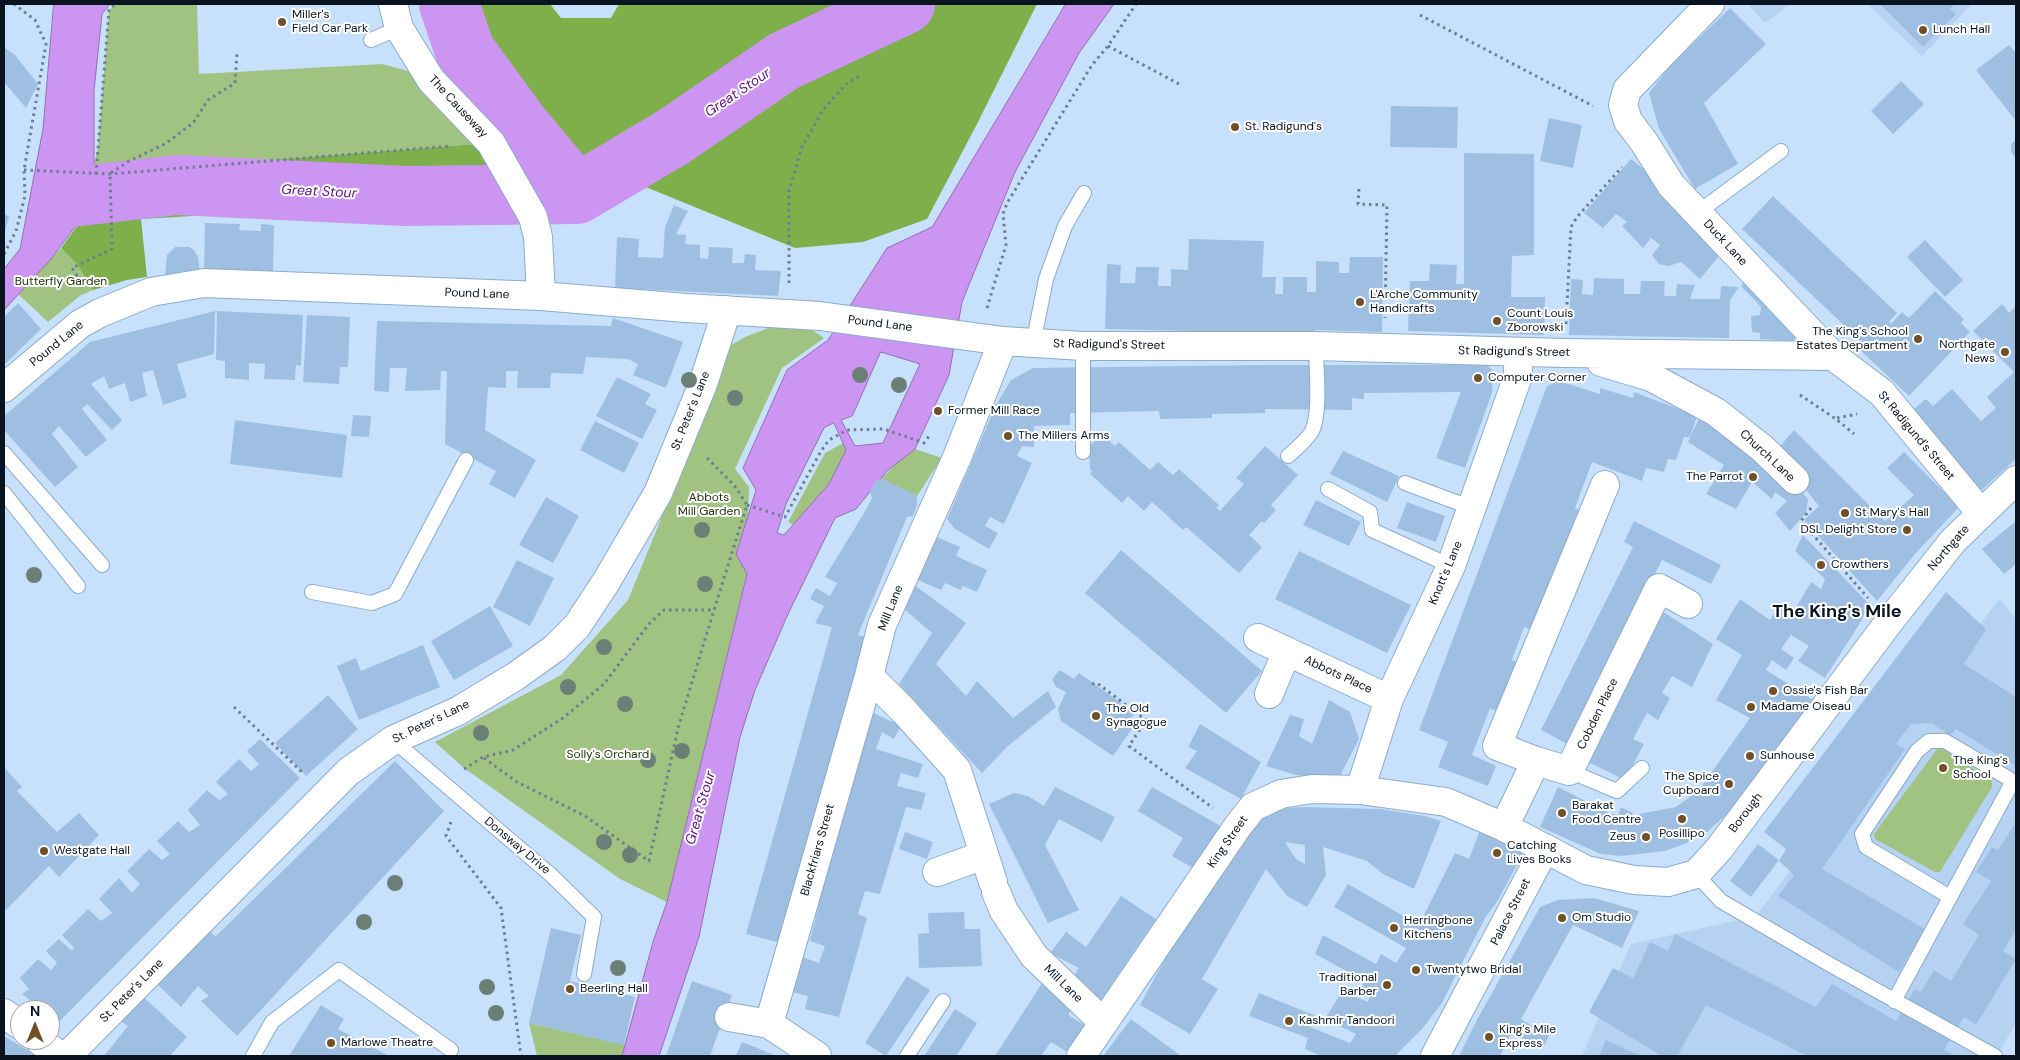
<!DOCTYPE html>
<html>
<head>
<meta charset="utf-8">
<style>
  body { margin:0 }
  #map { position:relative; width:2020px; height:1060px; overflow:hidden; background:#c7e1fd; font-family:"DM Sans",sans-serif }
  canvas { display:block }
  .frame { position:absolute; inset:0; border:5px solid #091420; pointer-events:none }
  .north { position:absolute; left:10px; top:1000px; width:50px; height:50px; box-sizing:border-box; background:#fff; border:1px solid #9da1a6; border-radius:50%; rotate:0deg; font-size:14px; font-weight:700; line-height:20px; text-align:center; color:#091420 }
  .north::after { content:''; display:block; margin:auto; width:18px; height:22px; background:#705026; clip-path:polygon(50% 0,100% 100%,50% 72%,0 100%) }
</style>
</head>
<body>
<div id="map">
<canvas width="2020" height="1060"></canvas>
<div class="frame"></div>
<div class="north">N</div>
</div>
<script>
const ctx = document.querySelector('canvas').getContext('2d');
ctx.lineJoin = 'round';
function paint(path, color) { ctx.fillStyle = color; ctx.fill(path, 'evenodd'); }
function stroke(path, color, width, dash) { ctx.strokeStyle = color; ctx.lineWidth = width; ctx.lineCap = dash ? 'butt' : 'round'; ctx.setLineDash(dash || []); ctx.stroke(path); }
function write(font, color, halo, rows, align = 'center') {
  ctx.font = font + ' "DM Sans",sans-serif'; ctx.lineWidth = 4; ctx.setLineDash([]); ctx.textBaseline = 'middle'; ctx.strokeStyle = halo; ctx.fillStyle = color; for (const [text, x, y, turn = 0] of rows) {
    ctx.save(); ctx.translate(x, y); ctx.rotate((+turn || 0) * Math.PI / 180); ctx.textAlign = isNaN(turn) ? turn : align; if (halo) ctx.strokeText(text, 0, 0); ctx.fillText(text, 0, 0); ctx.restore();
  }
}
const built = new Path2D(`
  M1748,4H1790L1765,23Z
  M1867,4H1972L1922,56Z
  M2000,598L2016,620V1023L1997,1056H1582L1631,944L1756,916Z`);
const green = new Path2D(`
  M117,4H197L199,74L382,64L412,72L488,143L92,174L98,147L109,10Z
  M61,248L77,264L93,290L81,295L48,322L18,294Z
  M776,325L808,327L824,338L782,368L735,469L749,487L748,518L736,554L747,573L667,902L620,879L464,768L435,742L561,675L628,600L657,529L727,348L745,337Z
  M843,443L846,450L829,484L794,525L788,522L825,453Z
  M915,449L942,458L917,496L881,479L900,460Z
  M1938,748H1942L1992,781V787L1940,872H1935L1875,839L1874,834Z
  M529,1023L625,1045L622,1056H537Z`);
const forest = new Path2D(`
  M459,4H550L561,18H611L619,4H1037L977,124L927,219L863,242L795,248L565,154L499,79L465,19Z
  M488,143L526,204L297,210L141,219L147,277L127,280L93,290L77,264L61,248L83,218L92,174Z`);
const water = new Path2D(`
  M54,4H110L102,14L94,91V169L84,215L51,259L4,310V269L20,249L43,129Z
  M1066,4H1114L1079,53L1015,172L962,302L949,375L915,449L887,471L856,509L835,518L788,614L755,690L740,737L699,937L659,1056H622L653,942L667,902L747,574L736,554L756,490L743,468L787,370L828,340L887,248L932,227ZM881,352L920,364L883,443L855,446L841,420L852,416ZM834,423L846,450L829,484L784,535L777,533L786,504L824,428Z`);
const river = new Path2D(`
  M449,4L465,51L519,125L577,194
  M62,198L177,185L405,196L577,194L673,137L784,61L905,4`);
const building = new Path2D(`
  M1880,4H1955L1950,9L1956,14L1923,47Z
  M1730,8L1766,44L1704,103L1738,164L1695,189L1659,129L1649,93L1669,67Z
  M2009,45L2016,53V121L1976,70Z
  M4,47L15,55L38,84L26,108L4,82Z
  M1901,81L1924,104L1893,134L1871,111Z
  M1391,106L1458,107L1457,148L1390,147Z
  M1549,118L1582,125L1573,168L1540,161Z
  M2016,140V159L2011,151V144Z
  M1464,153L1534,154V255L1512,256L1511,297H1545L1544,335L1408,331L1410,281H1429L1430,264L1457,265L1456,284H1464Z
  M1631,159L1659,181L1723,251L1700,279L1681,262L1669,266L1659,264L1652,255L1660,245L1651,238L1643,248L1622,226L1627,222L1616,214L1603,228L1584,213Z
  M1773,196L1897,313L1889,322L1891,324L1902,312L1909,318L1935,291L1964,319L1961,323L1970,332L1909,396L1861,351L1866,346L1742,229Z
  M674,205L688,211L676,234L686,235L685,244L700,245V258L708,259L709,247L733,248L732,263H744L745,254L756,255L755,270L781,271L778,296L615,288L617,237L639,239L638,257L663,258L665,227Z
  M4,213L9,217L4,235Z
  M205,223L240,224L239,230L261,231V224L274,225L273,274L204,272Z
  M1189,239L1264,241L1262,277H1276L1275,294H1283V277H1307V292H1316V261L1339,262V273H1349L1350,257H1383L1382,332L1315,330V333H1278L1105,329L1107,264L1121,265L1120,283H1135L1136,267H1159L1158,286H1171V269L1188,270Z
  M1925,240L1963,280L1945,297L1907,257Z
  M175,247H189L194,250L198,257L200,272L165,275L167,255Z
  M1750,275L1805,328L1793,341L1760,339V333L1752,332L1751,316L1760,315L1761,307L1741,286Z
  M1594,278L1624,279V294H1640L1641,281H1665L1664,296H1676L1677,284L1695,285L1690,299H1720L1721,286L1739,287L1730,300L1729,338L1569,335L1571,279L1583,280L1582,294L1593,295Z
  M18,303L41,329L4,365V317Z
  M2002,304L2009,313L2016,306V459L1977,494L1907,415L1926,399L1933,406L1952,389L1981,421L1996,408L1987,397L2014,372L1973,331Z
  M215,311L214,354L177,364L187,397L163,405L153,370L142,373L147,396L130,402L125,383L109,389L104,376L91,384L122,420L112,430L87,404L82,409L107,440L86,457L59,426L52,434L78,467L55,487L4,430V416L90,342Z
  M217,311L303,315L301,366L296,365L295,380L264,379L265,364L249,363V380L225,378V361L216,360Z
  M307,315L350,317L348,367H340L339,384L303,382Z
  M613,318L683,342L666,388L633,375L638,364L628,359L586,357L583,374L551,373L550,388H517L518,371H506V388L488,387L485,430L536,460L515,498L489,484L496,471L445,444L447,371H441L440,390L405,391L407,368H390L389,392L374,391L377,321L611,326Z
  M1264,365H1487L1493,371L1492,393L1465,468L1436,458L1461,392L1364,393V399L1352,398V410L1265,409V413L1212,414V418L1160,419L1159,411L1070,413V425L1034,426V447L1022,446L1017,456L1032,463L1004,524L990,517L985,526L998,533L989,549L955,529L947,519L996,405L1011,380L1033,368Z
  M617,377L651,394L645,404L657,410L642,439L596,416Z
  M1559,381L1600,394V388L1633,398L1634,392L1697,416L1690,437H1684L1676,460L1668,459L1664,472L1646,468L1642,481L1592,462L1575,508L1581,511L1560,571L1555,570L1534,631L1524,627L1512,660L1525,666L1498,712L1490,708L1472,755L1496,766L1488,786L1438,767L1448,742L1419,730L1547,386Z
  M353,415L371,416L369,437L351,436Z
  M1700,416L1785,472L1808,499L1806,513L1790,531L1775,513L1787,501L1775,492L1772,499L1752,482L1736,509L1706,494L1724,465L1688,442Z
  M235,420L347,435L342,478L230,464Z
  M595,421L639,443L624,473L580,450Z
  M1794,430L1885,521L1914,495L1887,468L1904,452L1959,507L1915,554L1877,601L1804,520L1819,506L1775,452Z
  M1102,434L1115,446L1119,442L1150,470L1158,462L1173,475L1179,469L1219,505L1216,508L1220,511L1244,484L1236,478L1265,446L1298,475L1271,505L1276,510L1264,523L1262,521L1249,535L1262,547L1239,573L1186,527L1183,530L1152,502L1144,511L1128,496L1122,503L1090,474L1092,471L1090,469L1089,447Z
  M1343,451L1399,476L1387,502L1330,474Z
  M883,479L917,496V505L913,516L907,517L858,635L866,637L781,943L746,934L832,627L815,623L824,606L810,599L816,588L830,596L837,583L825,577L864,513L872,498L870,491L876,481Z
  M546,497L579,516L553,563L519,545Z
  M1316,500L1361,522L1349,546L1303,525Z
  M1407,502L1445,516L1436,542L1397,528Z
  M1634,521L1721,565L1711,584L1662,560L1569,745L1541,730L1633,547L1624,542Z
  M2016,521V564L2004,574L1982,549Z
  M1803,535L1869,604L1860,623L1825,678L1798,661L1809,646L1791,635L1781,649L1794,658L1786,670L1772,660L1766,670L1818,703L1756,783L1728,813L1707,832L1687,843L1665,851L1622,856L1601,854L1540,827L1558,787L1609,813L1618,815L1621,807L1633,813L1629,821L1636,823L1639,814L1676,807L1699,790L1750,718L1716,700L1742,655L1716,639L1740,599L1770,620L1782,602L1794,611L1811,582L1821,589L1825,579L1795,551Z
  M937,537L960,547L956,556L987,570L977,592L963,586L961,590L945,583L941,590L918,580Z
  M1121,550L1262,671L1226,713L1085,593Z
  M1299,551L1411,605L1387,653L1275,599Z
  M517,560L554,578L530,626L493,607Z
  M913,584L966,623L936,664L966,696L977,681L1013,718L1048,691L1056,707L1008,746L982,773L899,684L932,633L904,609Z
  M1946,592L1986,629L1964,664L2016,697V766L1956,729L1950,735L1931,723L1911,724L1896,744L1905,749L1822,869L1925,929L1899,972L1778,896L1794,875L1779,861L1786,849L1764,832Z
  M490,606L513,646L454,680L431,641Z
  M1662,611L1713,644L1692,687L1672,676L1662,693L1670,698L1658,720L1647,713L1633,739L1644,744L1625,780L1586,761Z
  M423,645L440,687L359,720L337,666L356,658L361,671Z
  M1060,670L1074,679L1079,673L1135,713L1131,718L1136,723L1113,756L1061,721L1058,709L1066,692L1056,687L1052,679Z
  M328,695L358,729L306,776L275,743Z
  M1329,700L1350,712L1359,739L1338,780L1296,775L1266,766L1290,715L1304,719L1299,736L1312,744Z
  M867,710L901,726L894,739L882,732L876,749L923,764L918,778L901,773L897,786L926,793L921,810L906,807L880,894L865,891L858,914L867,918L839,1017L805,1009L808,996L792,992L802,957L819,963L825,946L810,941Z
  M1200,724L1261,762L1241,799L1185,768L1197,751L1188,747Z
  M260,739L300,778L59,1022L50,1015V1010H43L22,994L29,989L20,978L38,959L51,970L57,963L46,951L59,939L72,951L74,948L62,935L88,909L101,921L112,913L99,899L119,878L132,893L140,884L127,871L149,849L162,860L170,854L157,841L178,821L189,832L200,825L188,810L207,790L219,800L228,794L216,782L239,759L251,771L259,764L247,751Z
  M395,761L444,811L237,1036L201,1001L209,996L198,986L181,1007L155,982L208,928L215,937Z
  M4,767L22,787L17,791L57,832L79,813L99,835L59,877L49,866L4,912Z
  M1055,787L1115,817L1102,842L1059,819L1045,845L1079,910L1048,923L989,804L1014,793L1028,796L1044,806Z
  M1152,787L1226,829L1200,872L1172,856L1183,838L1138,811Z
  M1304,807L1380,809L1425,816L1441,821L1414,889L1383,874L1367,861L1323,847L1326,875L1307,907L1287,896L1266,869L1202,979L1218,989L1190,1034L1140,1005L1208,880L1263,810ZM1285,842L1305,845V864L1296,859Z
  M2016,822V930L2003,951L2016,959L1976,1025L1964,1017L1944,1050L1956,1056H1807L1706,1005L1677,1056H1662L1589,1012L1613,968L1633,978L1650,942L1668,951L1675,934L1816,1007L1832,984L1896,1021L1915,989L1921,992L1934,970L1951,981L1979,935L1963,924L1991,881L1976,872L1992,847L1998,850Z
  M1480,830L1526,848L1498,900L1485,918L1442,1003L1422,1029L1395,1056H1321L1305,1049L1308,1038L1249,1016L1259,993L1316,1016L1310,1027L1350,1043L1356,1034L1325,1019L1342,991L1368,1002L1370,995L1361,989L1365,981L1315,954L1323,935L1376,964L1381,954L1396,963L1406,948L1334,907L1348,884L1419,925L1455,853L1469,859Z
  M905,832L933,842L927,859L899,849Z
  M1758,844L1779,860L1751,897L1730,881Z
  M1121,896L1156,919L1099,1003L1070,982L1079,968L1050,953L1066,932L1086,947Z
  M1594,898L1639,911L1622,948L1573,925L1521,1019L1549,1036L1543,1048L1511,1033L1500,1056H1459L1478,1018L1540,907L1558,900Z
  M964,912L965,929H980L982,966L919,968L918,934L929,933L928,913Z
  M551,928L581,935L570,981L635,997L624,1045L529,1023Z
  M907,976L930,990L886,1056L865,1043Z
  M692,981L732,995L710,1056H666Z
  M1042,983L1075,1004L1068,1015L1086,1026L1069,1053L1051,1042L1041,1056H995Z
  M139,993L187,1037L170,1056H104L128,1026L117,1019Z
  M321,1005L344,1019L338,1029L389,1056H289Z
  M955,1009L977,1023L963,1046L956,1056H924Z
  M1131,1019L1181,1056H1103Z
  M4,1036L37,1056H4Z
  M1606,1040L1641,1056H1599Z
  M742,1042L755,1047L776,1056H736Z`);
const path = new Path2D(`
  M1420,15L1593,106
  M1108,46L1179,84
  M24,170L110,174L450,146
  M111,173L129,161L165,144L193,123L208,100L235,83L237,53
  M96,174L109,10L115,4
  M1359,189L1358,204L1387,205L1385,318
  M4,254L16,231L25,196L24,170L46,44L35,20L14,4
  M789,283V191L802,147L823,110L845,85L861,75
  M84,287L72,268L112,249L110,174
  M987,308L1006,245L1003,214L1007,203L1092,65L1108,46L1136,4
  M1566,324L1571,227L1577,217L1622,167
  M1800,395L1836,419L1854,434
  M1837,418L1857,414
  M747,505L785,517L821,451L829,440L847,430L884,429L924,443L930,435
  M1811,508L1801,521L1868,598
  M1092,684L1097,683L1146,720L1129,746L1213,808
  M234,707L304,774
  M484,758L517,782L585,816L649,861L678,728L714,610
  M464,769L483,757L513,750L563,718L604,684L648,625L664,610H714L747,505L734,485L706,457
  M451,822L446,836L501,908L521,1056`);
const lane = new Path2D(`
  M371,40L399,28
  M1697,213L1781,151
  M1033,344L1046,279L1065,226L1084,193
  M1083,346V452
  M4,453L102,565
  M1288,456C1296,449 1306,441 1312,431C1321,413 1316,368 1316,346
  M1405,483L1472,508
  M1328,489L1370,512L1372,530L1451,566
  M4,493L78,586
  M312,592L372,603L395,594L466,460
  M393,740L551,875L594,917L584,974
  M1569,771L1617,791L1642,768
  M1696,874L1721,901L1829,964L1995,1056
  M1894,1001L2013,781L1945,741H1929L1917,751L1862,834L1866,847L1950,897
  M253,1056L272,1022L339,970L451,1050
  M907,1056L943,1001`);
const street = new Path2D(`
  M393,4L399,28L431,80L491,143L533,217L538,237L541,296
  M1710,4L1627,90L1623,105L1628,121L1644,142L1671,185L1833,356
  M1601,362L1651,377L1716,412L1762,448L1795,480
  M4,388L80,324L100,313L151,292L204,283L541,296L686,308L820,316L1003,341L1083,346H1316L1564,353L1833,356L1882,393L1981,513
  M1258,638L1389,699
  M1269,694L1287,651
  M1536,761L1497,746L1605,485
  M1360,790L1389,699L1451,566L1518,376V352
  M1504,827L1536,761L1569,771L1659,588L1688,604
  M937,872L984,855
  M993,882L957,770L904,711L869,676L882,625L958,455L1003,341
  M996,892L1004,911L1034,956L1103,1022
  M4,1013L20,1025
  M729,1017L769,1024L817,1056
  M769,1024L869,676
  M39,1040L60,1056
  M67,1056L348,772L393,740L458,711L516,676L555,648L577,626L606,582L658,493L703,384L727,310
  M1081,1056L1238,826L1253,807L1281,794L1312,789L1360,790L1446,802L1504,827L1586,870L1634,880L1668,882L1696,874L1719,849L1889,622L1953,541L2016,480
  M1435,1056L1545,848`);
const trees = [
  [860,375],
  [689,380],
  [899,385],
  [735,398],
  [702,530],
  [34,575],
  [705,584],
  [604,647],
  [568,687],
  [625,704],
  [481,733],
  [682,751],
  [648,760],
  [604,842],
  [630,855],
  [395,883],
  [364,922],
  [618,968],
  [487,987],
  [496,1013]
];
const markers = [
  [282,22,5,"#705026"],
  [1923,30,5,"#705026"],
  [1235,127,5,"#705026"],
  [1360,302,5,"#705026"],
  [1497,321,5,"#705026"],
  [1918,339,5,"#705026"],
  [2005,352,5,"#705026"],
  [1478,378,5,"#705026"],
  [938,411,5,"#705026"],
  [1008,436,5,"#705026"],
  [1753,477,5,"#705026"],
  [1845,513,5,"#705026"],
  [1907,530,5,"#705026"],
  [1821,565,5,"#705026"],
  [1773,691,5,"#705026"],
  [1751,707,5,"#705026"],
  [1096,716,5,"#705026"],
  [1750,756,5,"#705026"],
  [1943,768,5,"#705026"],
  [1729,784,5,"#705026"],
  [1562,813,5,"#705026"],
  [1682,819,5,"#705026"],
  [1646,837,5,"#705026"],
  [44,851,5,"#705026"],
  [1497,853,5,"#705026"],
  [1562,918,5,"#705026"],
  [1394,928,5,"#705026"],
  [1416,970,5,"#705026"],
  [1387,985,5,"#705026"],
  [570,989,5,"#705026"],
  [1289,1021,5,"#705026"],
  [1489,1037,5,"#705026"],
  [331,1043,5,"#705026"]
];
const poiNames = [
  ["Miller's",292,15],
  ["Field Car Park",292,29],
  ["Lunch Hall",1933,30],
  ["St. Radigund's",1245,127],
  ["L'Arche Community",1370,295],
  ["Handicrafts",1370,309],
  ["Count Louis",1507,314],
  ["Zborowski",1507,328],
  ["The King's School",1908,332,"right"],
  ["Estates Department",1908,346,"right"],
  ["Northgate",1995,345,"right"],
  ["News",1995,359,"right"],
  ["Computer Corner",1488,378],
  ["Former Mill Race",948,411],
  ["The Millers Arms",1018,436],
  ["The Parrot",1743,477,"right"],
  ["St Mary's Hall",1855,513],
  ["DSL Delight Store",1897,530,"right"],
  ["Crowthers",1831,565],
  ["Ossie's Fish Bar",1783,691],
  ["Madame Oiseau",1761,707],
  ["The Old",1106,709],
  ["Synagogue",1106,723],
  ["Sunhouse",1760,756],
  ["The King's",1953,761],
  ["School",1953,775],
  ["The Spice",1719,777,"right"],
  ["Cupboard",1719,791,"right"],
  ["Barakat",1572,806],
  ["Food Centre",1572,820],
  ["Posillipo",1682,834,"center"],
  ["Zeus",1636,837,"right"],
  ["Catching",1507,846],
  ["Lives Books",1507,860],
  ["Westgate Hall",54,851],
  ["Om Studio",1572,918],
  ["Herringbone",1404,921],
  ["Kitchens",1404,935],
  ["Twentytwo Bridal",1426,970],
  ["Traditional",1377,978,"right"],
  ["Barber",1377,992,"right"],
  ["Beerling Hall",580,989],
  ["Kashmir Tandoori",1299,1021],
  ["King's Mile",1499,1030],
  ["Express",1499,1044],
  ["Marlowe Theatre",341,1043]
];
const streetNames = [
  ["The Causeway",458,107,47],
  ["Duck Lane",1725,243,47],
  ["Pound Lane",477,294,2],
  ["Pound Lane",880,324,7],
  ["Pound Lane",57,344,-39],
  ["St Radigund's Street",1109,345,1],
  ["St Radigund's Street",1514,352,1],
  ["St. Peter's Lane",691,411,-68],
  ["St Radigund's Street",1916,436,50],
  ["Church Lane",1767,456,43],
  ["Northgate",1949,548,-49],
  ["Knott's Lane",1446,573,-67],
  ["Mill Lane",891,608,-68],
  ["Abbots Place",1338,675,25],
  ["Cobden Place",1598,714,-64],
  ["St. Peter's Lane",431,722,-26],
  ["Borough",1746,813,-53],
  ["King Street",1228,842,-55],
  ["Donsway Drive",517,846,40],
  ["Blackfriars Street",818,850,-74],
  ["Palace Street",1511,912,-63],
  ["Mill Lane",1063,984,44],
  ["St. Peter's Lane",132,991,-45]
];
const parkNames = [
  ["Butterfly Garden",61,282],
  ["Abbots",709,498],
  ["Mill Garden",709,512],
  ["Solly's Orchard",608,755]
];
const waterNames = [
  ["Great Stour",738,93,-34],
  ["Great Stour",319,192,3],
  ["Great Stour",701,808,-74]
];
const districtNames = [
  ["The King's Mile",1837,612]
];
paint(built, '#b5d2f2');
paint(green, '#a0c381');
paint(forest, '#7eaf4a');
paint(water, '#cd95f2');
stroke(water, '#926eb3', 1);
stroke(river, '#cd95f2', 60);
paint(building, '#9fbfe2');
stroke(lane, '#8cabcd', 16);
stroke(street, '#8cabcd', 30);
stroke(path, '#6b7e92', 3, [2.5, 4]);
stroke(lane, '#fff', 14);
stroke(street, '#fff', 28);
ctx.fillStyle = '#6a8076';
for (const [x, y] of trees) { ctx.beginPath(); ctx.arc(x, y, 8, 0, 2 * Math.PI); ctx.fill(); }
for (const [x, y, r, color] of markers) { const dot = new Path2D(); dot.arc(x, y, r, 0, 2 * Math.PI); ctx.fillStyle = color; ctx.fill(dot); stroke(dot, '#fff', 2); }
write('12px', '#091420', '#fff', poiNames, 'left');
write('12px', '#091420', '#fff', streetNames);
write('12px', '#1e3107', '#fff', parkNames);
write('italic 14px', '#611886', '#fff', waterNames);
write('bold 18px', '#091420', '#fff', districtNames);
</script>
</body>
</html>
